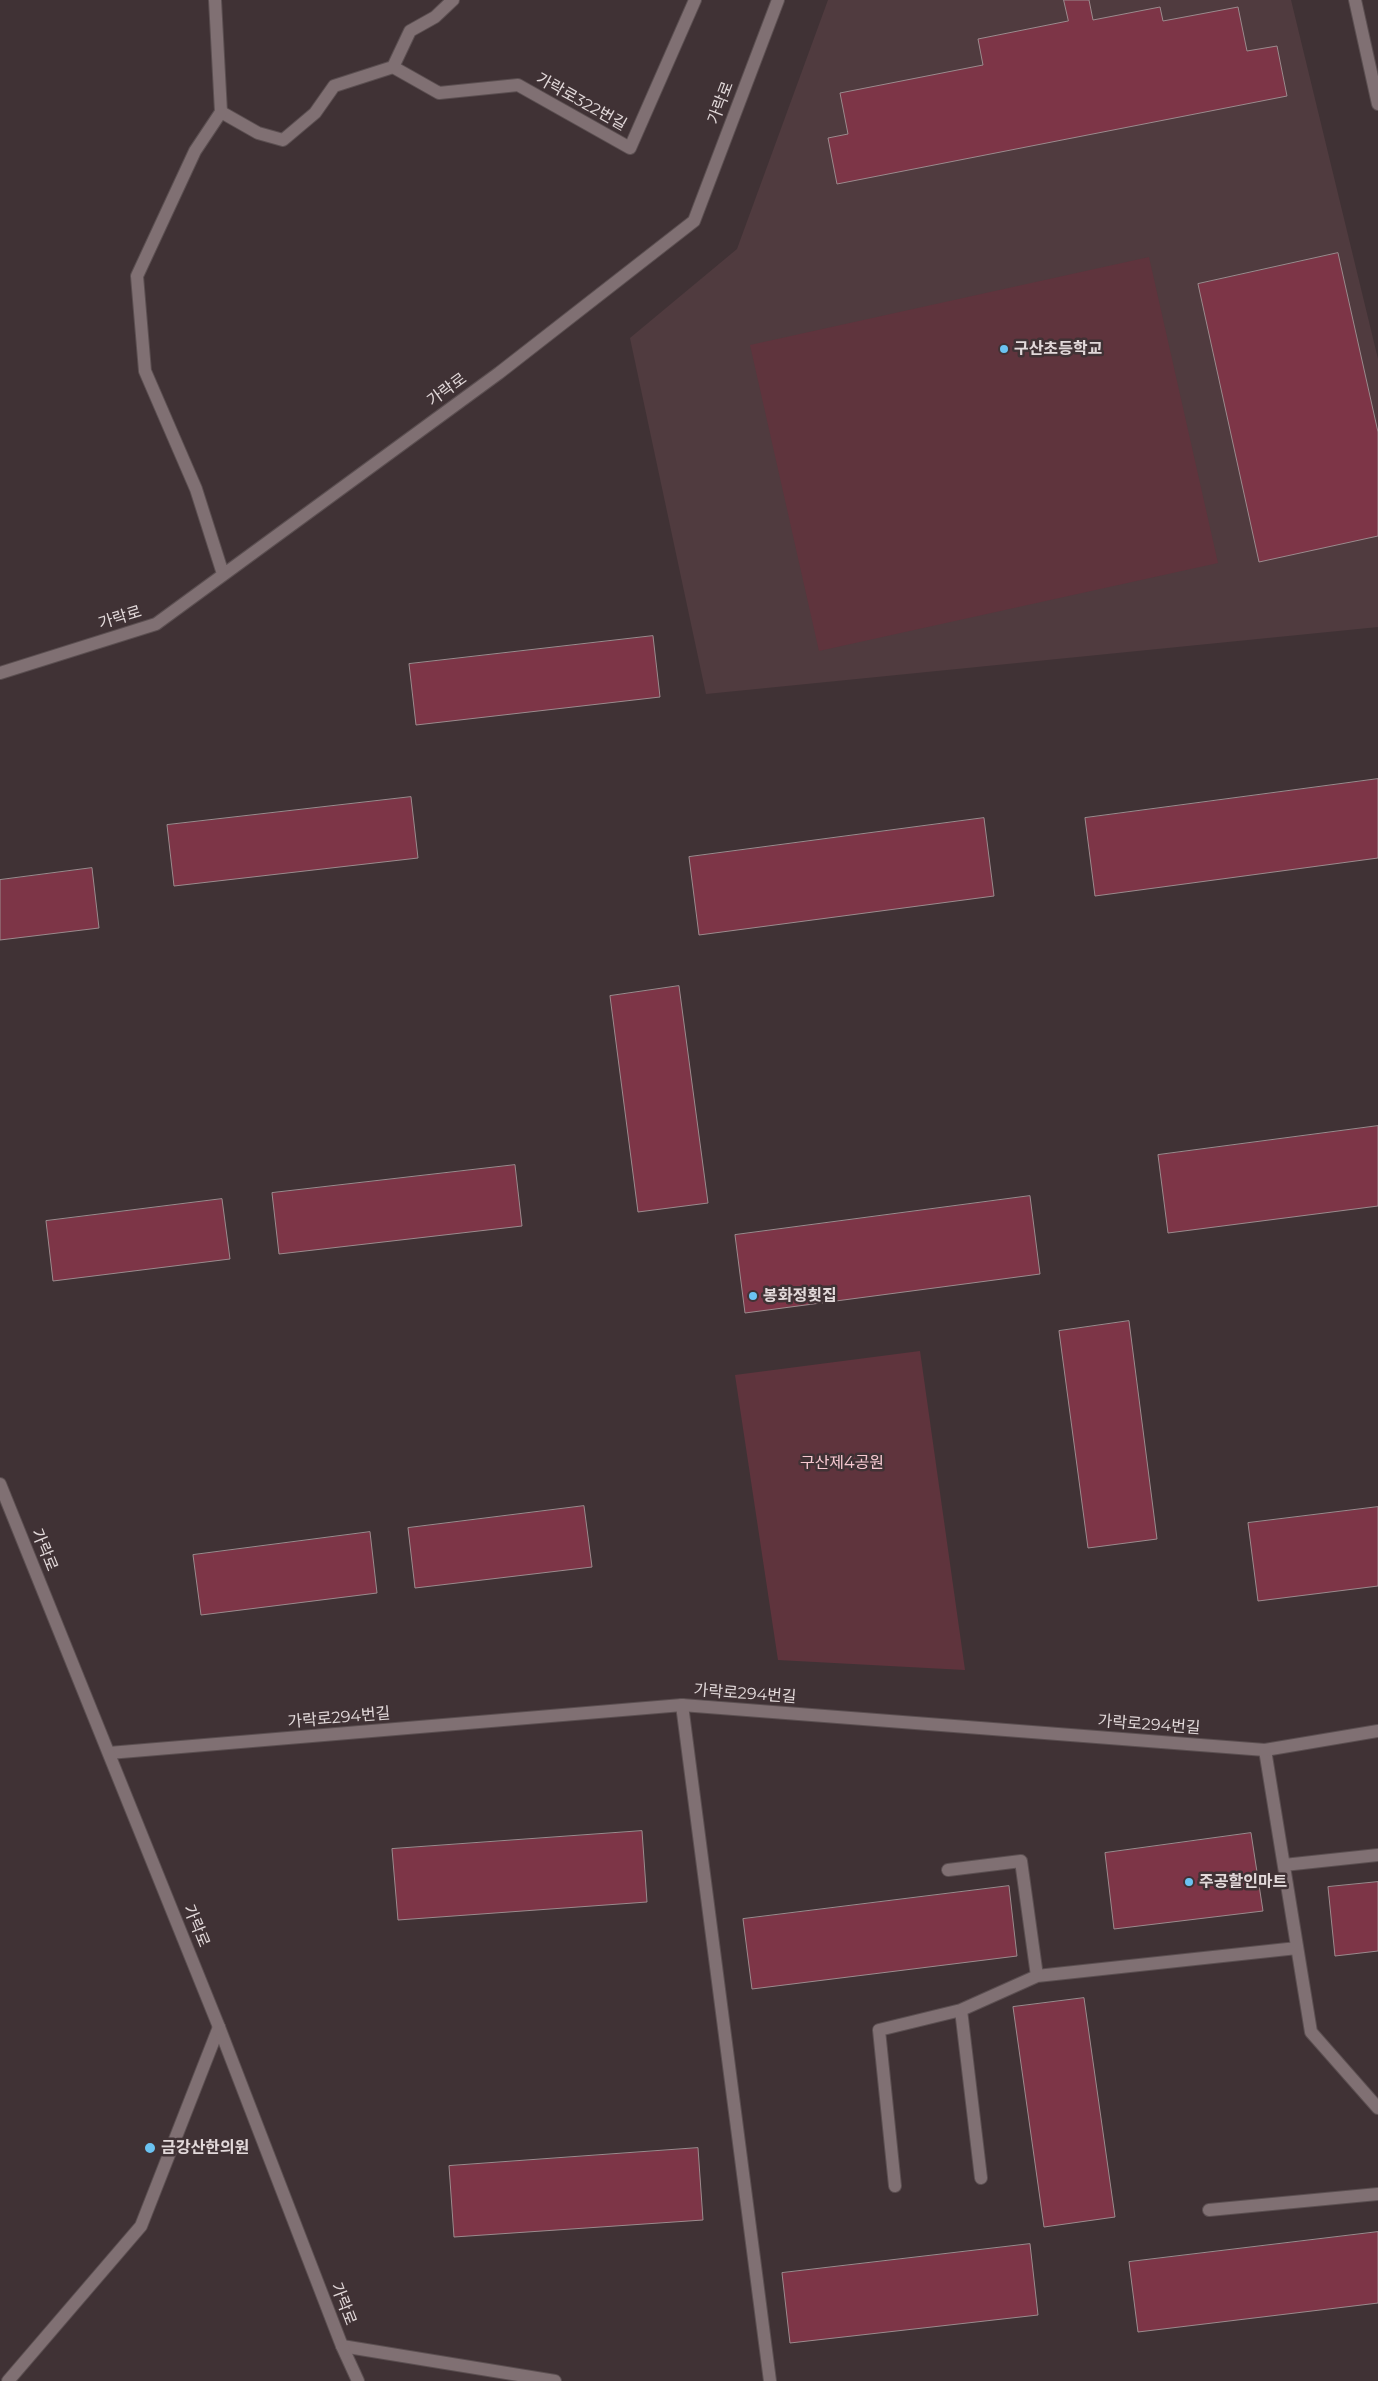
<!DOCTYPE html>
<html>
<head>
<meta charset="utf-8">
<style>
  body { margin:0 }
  canvas { display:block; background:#403235 }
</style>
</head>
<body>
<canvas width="1378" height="2381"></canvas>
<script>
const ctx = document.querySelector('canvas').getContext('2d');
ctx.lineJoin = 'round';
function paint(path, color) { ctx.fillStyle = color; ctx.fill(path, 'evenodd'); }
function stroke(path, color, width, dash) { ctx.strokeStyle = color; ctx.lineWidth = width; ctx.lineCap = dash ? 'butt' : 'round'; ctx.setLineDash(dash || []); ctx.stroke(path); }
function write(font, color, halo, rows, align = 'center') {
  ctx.font = font + ' Montserrat,"Noto Sans KR",sans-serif'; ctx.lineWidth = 5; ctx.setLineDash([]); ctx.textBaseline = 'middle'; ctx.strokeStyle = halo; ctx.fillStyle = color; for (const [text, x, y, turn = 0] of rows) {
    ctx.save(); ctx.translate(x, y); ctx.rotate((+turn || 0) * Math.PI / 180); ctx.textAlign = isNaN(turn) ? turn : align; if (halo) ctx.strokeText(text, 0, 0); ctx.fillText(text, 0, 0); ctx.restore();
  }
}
const built = new Path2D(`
  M828,0H1291L1378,359V627L706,694L630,338L737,249Z`);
const green = new Path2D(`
  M1149,257L1218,563L819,651L750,345Z
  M920,1351L965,1670L778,1660L735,1375Z`);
const building = new Path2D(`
  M1064,0H1089L1093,20L1160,7L1163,21L1238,7L1247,51L1277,46L1287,96L837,184L828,138L848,134L840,93L983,65L978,39L1068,21Z
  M1338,253L1378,432V536L1259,562L1198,284Z
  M653,636L660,697L416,725L409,664Z
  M1378,779V858L1095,896L1085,818Z
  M411,797L418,858L174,886L167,825Z
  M984,818L994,896L699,935L689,857Z
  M92,868L99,928L0,940V880Z
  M679,986L708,1203L638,1212L610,996Z
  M1378,1126V1206L1168,1233L1158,1155Z
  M515,1165L522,1226L279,1254L272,1193Z
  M1030,1196L1040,1274L745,1313L735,1235Z
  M222,1199L230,1259L53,1281L46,1221Z
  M1129,1321L1157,1539L1088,1548L1059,1331Z
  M584,1506L592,1567L415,1588L408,1528Z
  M1378,1507V1586L1258,1601L1248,1523Z
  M370,1532L377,1593L201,1615L193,1555Z
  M642,1831L647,1902L398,1920L392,1849Z
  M1251,1833L1263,1911L1114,1929L1105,1853Z
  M1378,1882V1951L1335,1956L1328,1887Z
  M1009,1886L1017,1956L752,1989L743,1919Z
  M1084,1998L1115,2217L1044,2227L1013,2007Z
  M698,2148L703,2220L454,2237L449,2166Z
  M1378,2232V2303L1138,2332L1129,2262Z
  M1030,2244L1038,2315L790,2343L782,2273Z`);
const service = new Path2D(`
  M393,67L410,31L435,17L453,0
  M221,112L258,133L283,140L315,113L334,86L393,67L439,93L518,85L630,148L695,0
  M682,1705L770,2381
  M1265,1750L1311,2032L1378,2108
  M1284,1865L1378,1855
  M948,1870L1021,1861L1037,1976L961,2010L981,2178
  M1037,1976L1297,1948
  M895,2186L879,2030L961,2010
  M1209,2210L1378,2194
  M342,2346L555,2381`);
const minor = new Path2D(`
  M215,0L221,112L195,151L137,276L145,371L196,489L223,574
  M0,673L156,624L499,373L694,221L778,0
  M109,1753L682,1705L1265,1750L1378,1731
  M8,2381L141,2226L219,2027`);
const tertiary = new Path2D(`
  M0,1484L219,2027L342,2346L358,2381`);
const secondary = new Path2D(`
  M1355,0L1378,104`);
const markers = [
  [1004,349,5,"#6bc3f2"],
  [753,1296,5,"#6bc3f2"],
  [1189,1882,5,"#6bc3f2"],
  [150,2148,6,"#6bc3f2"]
];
const streetNames = [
  ["가락로322번길",581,102,29],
  ["가락로",721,103,-69],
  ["가락로",447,390,-36],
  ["가락로",120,618,-17],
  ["가락로",44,1550,68],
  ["가락로294번길",745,1694,4],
  ["가락로294번길",339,1718,-5],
  ["가락로294번길",1149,1725,4],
  ["가락로",196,1926,68],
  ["가락로",343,2304,69]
];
const poiNames = [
  ["구산초등학교",1014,349],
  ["봉화정횟집",763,1296],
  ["주공할인마트",1199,1882],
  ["금강산한의원",161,2148]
];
const parkNames = [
  ["구산제4공원",842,1463]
];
paint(built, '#503b3f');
paint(green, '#5f343d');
paint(building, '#7d3547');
stroke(building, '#9b8a8d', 1);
stroke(service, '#5b4f51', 14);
stroke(minor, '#5b4f51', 14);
stroke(tertiary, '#5b4f51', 14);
stroke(secondary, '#5b4f51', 14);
stroke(service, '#807073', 12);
stroke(minor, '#807073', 12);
stroke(tertiary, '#807073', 12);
stroke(secondary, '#807073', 12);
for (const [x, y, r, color] of markers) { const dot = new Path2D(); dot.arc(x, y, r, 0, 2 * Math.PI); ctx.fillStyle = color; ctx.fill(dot); stroke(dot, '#403235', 2); }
write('16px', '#e2d9da', '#403235', streetNames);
write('bold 16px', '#e2d9da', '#403235', poiNames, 'left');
write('16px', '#f6c8d0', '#403235', parkNames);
</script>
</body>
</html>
